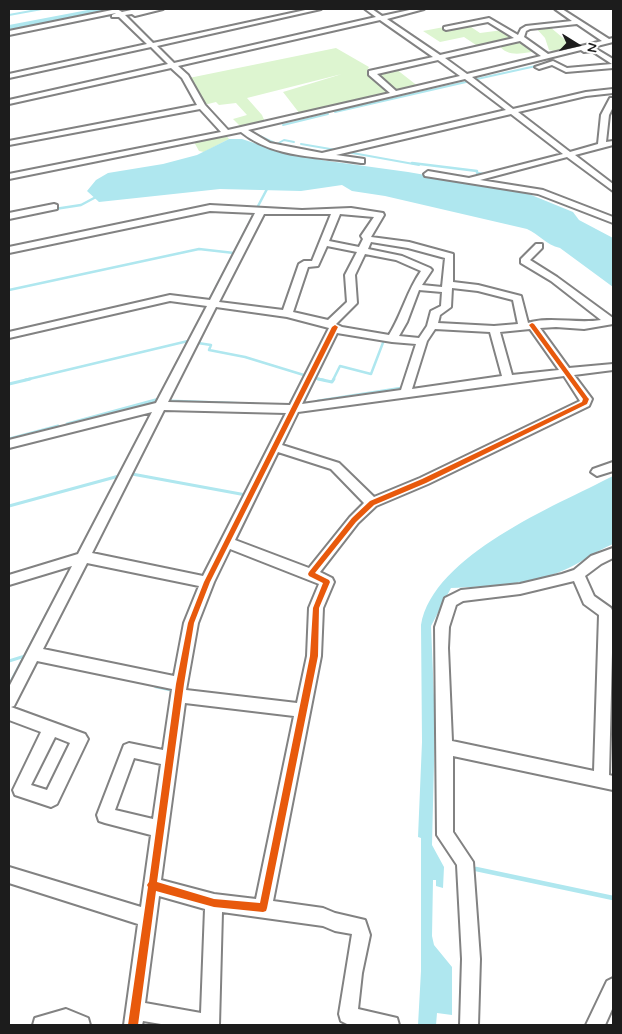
<!DOCTYPE html>
<html>
<head>
<meta charset="utf-8">
<style>
  body { margin:0 }
  #map { position:relative; width:622px; height:1034px; overflow:hidden; background:#fff; font-family:Mynerve,sans-serif }
  canvas { display:block }
  .frame { position:absolute; inset:0; border:10px solid #1c1c1c; pointer-events:none }
  .north { position:absolute; left:552px; top:20px; width:50px; height:50px; -webkit-text-stroke:4px #fff; paint-order:stroke; rotate:100deg; font-size:14px; font-weight:700; line-height:20px; text-align:center; color:#1c1c1c }
  .north::after { content:''; display:block; margin:auto; width:18px; height:22px; background:#1c1c1c; clip-path:polygon(50% 0,100% 100%,50% 72%,0 100%) }
</style>
</head>
<body>
<div id="map">
<canvas width="622" height="1034"></canvas>
<div class="frame"></div>
<div class="north">N</div>
</div>
<script>
const ctx = document.querySelector('canvas').getContext('2d');
ctx.lineJoin = 'round';
function paint(path, color) { ctx.fillStyle = color; ctx.fill(path, 'evenodd'); }
function stroke(path, color, width, dash) { ctx.strokeStyle = color; ctx.lineWidth = width; ctx.lineCap = dash ? 'butt' : 'round'; ctx.setLineDash(dash || []); ctx.stroke(path); }
const green = new Path2D(`
  M465,23L480,33L503,30L518,38L479,47L464,37L440,42L423,31Z
  M535,27H550L575,48L560,52L549,50L545,38Z
  M521,39L539,51C526,52 508,59 499,45Z
  M336,48L369,67L367,71L391,92L390,94L300,114L283,92L342,74L247,98L262,115L265,122L241,127L233,119L247,115L236,103L219,105L216,102L204,105L189,78Z
  M396,69L419,87L396,92L375,75Z
  M225,134L229,139L204,152L199,151L194,142Z`);
const water = new Path2D(`
  M93,9H122L9,31V25Z
  M229,139H242L287,154L328,161L408,172L524,192L573,212L579,220L613,238V287L560,248C546,245 539,234 527,229L385,196L352,191L342,185L301,191L220,189L99,202L87,191L96,180L108,173L163,164L197,155Z
  M613,476V544C595,551 580,564 562,571C528,585 488,586 451,588L431,626L435,722L432,845L444,867L443,888L436,886V880H433L432,936L434,945L452,967V1015L437,1013L436,1025H418L421,971V838L418,837L422,742L421,625C433,555 555,506 613,476Z`);
const streamFar3 = new Path2D(`
  M9,15L42,9
  M128,17L154,43L282,15
  M9,35L115,14
  M477,79L545,64
  M335,112L466,82
  M283,125L328,114
  M253,133L277,144L284,140L294,142
  M301,144L336,150
  M347,152L419,165`);
const streamFar2 = new Path2D(`
  M412,163L477,171V173L484,174
  M257,208L267,189
  M55,209L81,205L96,197
  M9,290L199,249L234,253
  M207,301H209L255,212
  M198,343L211,345L209,350L245,357L307,376
  M181,356L206,307
  M314,378L324,380
  M25,380L188,341
  M333,380L340,366L371,374L384,340`);
const streamFar1 = new Path2D(`
  M318,379L332,382L334,379
  M9,384L30,379
  M170,401L254,404
  M318,401L402,388
  M67,424L159,399
  M9,439L58,426
  M132,474L246,495
  M9,506L119,476
  M103,507L152,412
  M9,661L25,656
  M21,663L50,608`);
const stream = new Path2D(`
  M156,686L170,689
  M9,687L22,662
  M476,869L613,898`);
const street = new Path2D(`
  M117,9L122,12L136,9H163L135,16L132,14L125,15L153,43L310,9H321L157,46L174,63L376,17L365,9H372L382,16L414,9H424L387,19L440,55L514,38L488,22L446,30L444,29V27L489,18L518,35L521,29L526,26L572,21L555,9H562L609,39L613,38V42L593,47L613,59V68L566,72L552,65L539,69L535,67L553,61L567,68L612,64L592,51L584,52L581,50L472,77L513,109L586,92L613,89V93L586,96L518,112L570,152L598,144L601,115L610,98H613V107L609,115L606,142L613,141V145L575,155L613,184V191L567,157L480,180L543,190L613,217V223L538,194L425,176L424,174L428,171L469,178L563,154L511,114L336,155L364,159V163H361C321,156 274,159 241,132L9,179V174L221,132L200,109L9,145V141L197,105L182,78L171,68L9,104V100L168,64L151,47L9,78V74L147,44L119,17H112V15L116,13L9,35V31ZM380,20L433,57L369,71V75L390,93L228,130L205,105L188,75L178,66ZM577,24L602,41L548,54L524,37L526,31L530,29ZM520,41L541,56L467,74L445,58ZM438,60L460,76L396,91L377,74ZM465,79L506,110L322,153L270,143L248,130Z
  M54,204L57,205V209L9,219V213Z
  M210,205L302,210L351,208L383,213L384,215L371,237L409,242L453,254V282L478,285L521,296L528,323C550,316 577,324 601,320L551,281L521,263V259L536,244H542V248L530,260L557,277L613,318V324L584,329L556,327L540,328L569,368L613,364V370L574,375L592,399L589,406L428,484L376,506L358,523L320,572L332,578L334,582L323,608L321,656L273,901L323,908L335,913L365,920L370,935L362,973L358,1009L397,1018L399,1025H349L341,1021L339,1014L352,934L335,931L323,926L222,912L219,1025H167L143,1021L142,1025H124L138,924L9,883V867L141,907L151,835L105,823L99,821L97,815L124,745L129,743L163,750L172,689L37,661L14,706L11,707L85,734L88,739L57,804L51,807L15,795L13,790L41,732L9,720V687L72,566L9,585V575L78,554L152,412L9,448V440L156,403L207,306L170,301L9,338V332L170,295L210,300L255,213L210,211L9,253V247ZM264,214H331L312,261H304L299,264L283,310L219,302ZM340,214L374,217L361,236L363,239L359,247L329,241ZM371,242L408,248L445,258L442,287L422,285L432,270L430,268L402,256L368,249ZM327,246L357,252L345,275L347,302L328,320L293,312L308,267L318,266ZM365,254L396,260L421,271C407,291 402,314 389,335L342,327L336,324L357,303L355,275ZM452,288L478,291L513,300L518,324L494,326L438,323L440,315L451,307ZM419,290L442,292L441,306L431,311L427,326L419,338L399,336L407,322ZM216,307L287,317L329,328L290,405L168,402ZM435,329L490,332L502,376L412,389L427,341ZM530,329L559,370L512,375L500,332ZM337,333L392,342L416,344L401,390L302,404ZM564,376L580,401L420,478L374,497L339,463L282,445L298,412ZM164,410L286,413L203,576L92,553ZM278,452L331,469L364,503L350,517L309,568L235,540ZM230,549L319,584L309,608L307,656L297,703L186,690L198,623L214,582ZM87,563L199,586L184,623L174,676L43,649ZM185,703L294,716L256,899L214,894L161,880ZM55,737L70,743L47,790L31,785ZM134,758L161,764L153,819L115,810ZM159,896L205,909L201,1013L145,1003Z
  M613,462V471L597,476L591,472L593,469Z
  M613,548V558L601,564L585,576L594,596L611,608L613,612L609,775L613,776V790L453,756V832L473,862L480,959L478,1025H460L462,959L457,865L437,835L435,627L445,598L461,590L520,584L562,574L574,570L591,556ZM574,581L584,604L599,615L594,771L452,741L448,648L449,627L456,605L463,601L520,594Z
  M613,978V1007L605,1025H586L607,981Z
  M66,1009L88,1018L90,1025H33L35,1018Z`);
const cycleway = new Path2D(`
  M532,323L534,324L588,398L589,399L587,404L426,483L374,505L356,522L315,573L329,580L330,582L319,608L318,656L267,908L266,911L263,912L214,907L156,891L138,1025H128L148,887L147,885L149,882L176,684L188,623L204,582L332,327L335,325L338,327L210,582L194,623L184,684L157,882L214,899L260,903L310,656L313,608L323,583L309,576L308,574L309,572L352,518L370,501L422,479L582,402L583,399L529,325Z`);
paint(green, '#ddf5d0');
paint(water, '#afe7ef');
stroke(streamFar3, '#afe7ef', 2);
stroke(streamFar2, '#afe7ef', 2.5);
stroke(streamFar1, '#afe7ef', 3);
stroke(stream, '#afe7ef', 4.5);
stroke(street, '#828282', 4);
paint(street, '#fff');
paint(cycleway, '#e8590c');
</script>
</body>
</html>
